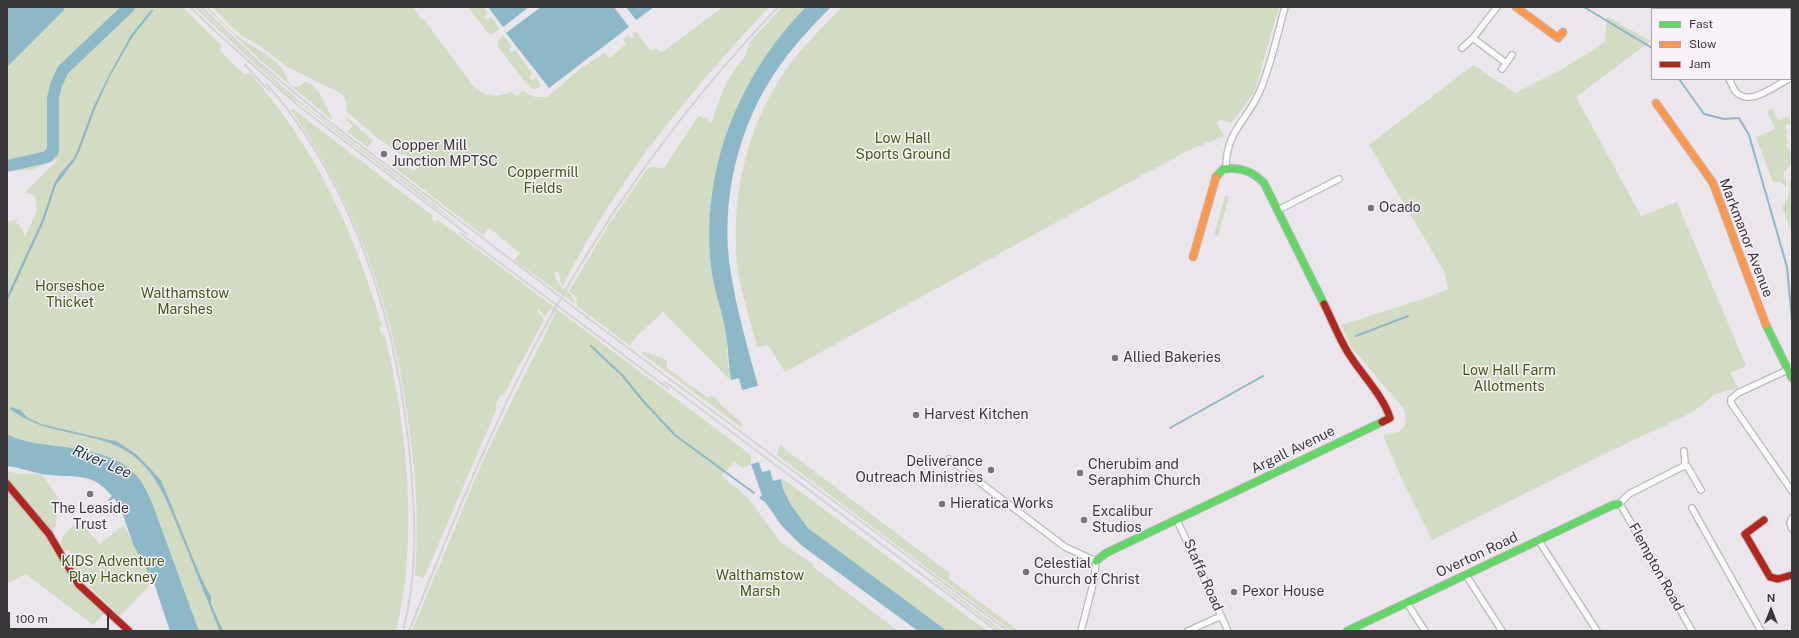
<!DOCTYPE html>
<html>
<head>
<meta charset="utf-8">
<style>
  body { margin:0 }
  #map { position:relative; width:1799px; height:638px; overflow:hidden; background:#eae6eb; font-family:"Public Sans",sans-serif }
  canvas { display:block }
  .frame { position:absolute; inset:0; border:8px solid #3a373a; pointer-events:none }
  .legend { position:absolute; left:1651px; top:8px; width:140px; height:72px; box-sizing:border-box; background:#f9f2fa; border:1px solid #ada7ad; margin:0; padding:5px 7px; list-style:none; font-size:12px; color:#3a373a }
  .legend li { display:flex; align-items:center; gap:8px; height:20px }
  .legend b { width:20px; border:1px solid #ada7ad }
  .north { position:absolute; left:1751px; top:590px; width:40px; height:40px; -webkit-text-stroke:3px #f9f2fa; paint-order:stroke; rotate:0deg; font-size:11px; font-weight:700; line-height:16px; text-align:center; color:#3a373a }
  .north::after { content:''; display:block; margin:auto; width:14px; height:18px; background:#3a373a; clip-path:polygon(50% 0,100% 100%,50% 72%,0 100%) }
  .scale { position:absolute; left:8px; top:612px; width:101px; height:18px; box-sizing:border-box; border:2px solid #3a373a; border-top:0; padding-left:5px; font-size:12px; line-height:14px; white-space:nowrap; color:#3a373a; -webkit-text-stroke:3px #f9f2fa; paint-order:stroke }
</style>
</head>
<body>
<div id="map">
<canvas width="1799" height="638"></canvas>
<div class="frame"></div>
<ul class="legend">
<li><b style="height:5px;background:#63d668"></b>Fast</li>
<li><b style="height:5px;background:#ff974d"></b>Slow</li>
<li><b style="height:5px;background:#b3261e"></b>Jam</li>
</ul>
<div class="north">N</div>
<div class="scale">100 m</div>
</div>
<script>
const ctx = document.querySelector('canvas').getContext('2d');
ctx.lineJoin = 'round';
function paint(path, color) { ctx.fillStyle = color; ctx.fill(path, 'evenodd'); }
function stroke(path, color, width, dash) { ctx.strokeStyle = color; ctx.lineWidth = width; ctx.lineCap = dash ? 'butt' : 'round'; ctx.setLineDash(dash || []); ctx.stroke(path); }
function write(font, color, halo, rows, align = 'center') {
  ctx.font = font + ' "Public Sans",sans-serif'; ctx.lineWidth = 3; ctx.setLineDash([]); ctx.textBaseline = 'middle'; ctx.strokeStyle = halo; ctx.fillStyle = color; for (const [text, x, y, turn = 0] of rows) {
    ctx.save(); ctx.translate(x, y); ctx.rotate((+turn || 0) * Math.PI / 180); ctx.textAlign = isNaN(turn) ? turn : align; if (halo) ctx.strokeText(text, 0, 0); ctx.fillText(text, 0, 0); ctx.restore();
  }
}
const green = new Path2D(`
  M7,7H183L222,46L219,50L245,75L249,72C316,148 353,229 382,326L379,327L382,336L385,335C407,427 419,539 396,631H199L154,508C150,497 146,484 137,476C115,453 79,449 49,445C34,443 20,441 7,434V278L37,210L35,196L25,192L60,158L31,170L7,171Z
  M194,7H198L282,86L313,112L434,204L461,227L291,97Z
  M205,7H208C217,17 228,29 239,37C253,47 268,54 280,66C286,72 287,89 299,87L304,82C320,84 325,106 332,117L331,119L259,59Z
  M212,7H413L422,20L424,19L472,85C486,96 493,99 510,92L518,96L522,91L535,97H547L579,70L604,53L610,58L626,44L623,39L628,35L632,39L634,36L632,34L634,32L637,33L648,48L652,51L656,48L661,53L723,7H769C690,92 615,181 563,286L560,282L559,272H555C555,290 573,289 575,304L514,260L520,253L489,228L483,235L394,167L399,161L414,171L419,166L409,156L403,154L401,155L380,140L347,112L345,97L339,92L287,67L263,48L241,35Z
  M468,7H483L488,13L484,17L487,20L491,17L500,29L492,34L488,33Z
  M782,7H806C745,70 710,147 711,235C711,250 711,265 713,280C717,298 723,315 726,333C728,343 727,353 728,363C728,369 731,376 730,380L663,312L637,336L630,346L577,306L576,297L569,291L608,226L643,175L649,167L664,168L697,118L699,116L712,122C717,106 722,90 731,75C737,65 748,56 749,43Z
  M842,7H1279L1254,93L1231,123L1222,120L1216,122L1224,136L1194,148L1144,174L785,372L768,345L757,347C751,322 742,296 738,271C729,201 747,119 791,63C806,43 825,25 842,7Z
  M1607,17L1651,41L1576,97L1641,216L1677,202L1746,366L1730,373L1738,388L1715,394L1693,412L1596,458L1432,540L1403,482L1383,435C1402,433 1409,429 1404,409L1352,348L1341,325L1426,298L1448,289L1444,271L1369,145L1473,65L1515,93L1559,71L1605,42Z
  M503,35L512,46L509,49L512,53L515,50L533,74L529,76L532,80L536,78L541,86L536,89L530,88L498,47V41Z
  M293,109L433,216L431,219L435,222L438,220L751,455V464L743,468L735,462L721,475L749,499L780,542L813,564V567L898,631H412L481,465L513,398L556,312L550,309L545,317L539,309L537,311L544,320L503,396L500,395L495,407L497,408L424,578L415,575C419,528 416,480 410,433C396,318 359,206 291,110Z
  M1773,109L1778,121L1788,117L1791,123L1785,126L1788,133L1785,135L1789,143L1785,144L1792,154V163L1783,173L1787,185L1785,186L1781,182H1773L1756,137L1775,129L1767,111Z
  M347,117L373,140L368,147L347,132L353,126L346,119Z
  M1792,180V233L1782,207L1789,195L1790,181Z
  M1225,196L1229,197L1218,236L1214,235Z
  M18,219L16,224L20,225L25,237L7,276V222Z
  M642,351L667,360V368L707,397L714,396L722,406L742,423V428L641,353Z
  M780,444L786,450L951,574L948,578L1019,631H1011L777,455Z
  M7,471L20,474H41L58,497L56,525L52,534L7,479Z
  M782,478L987,631H947L815,534L796,514L783,489Z
  M7,488L36,521L62,558L106,612L93,625L26,574L7,584Z
  M79,521L100,544L124,525L153,582L120,616L77,575L70,562L73,556L68,550L65,551L60,544L64,534Z
  M933,578L1003,631H1000L932,579Z`);
const water = new Path2D(`
  M7,7H64V10L7,67Z
  M488,7H529L503,27Z
  M541,7H614L629,27L549,88L506,33Z
  M626,7H654L636,20Z
  M806,7H831C813,25 796,43 781,64C738,123 719,202 731,274C737,311 748,349 758,386L742,390L739,378L731,380C728,365 729,350 726,335C724,316 716,298 713,279C697,178 736,78 806,7Z
  M152,9L153,11L133,36L109,78L95,109L79,152L75,160L56,185L44,221L7,302V296L42,220L54,184L59,175L73,159L77,151L93,108L108,77L131,35Z
  M11,407L20,410L28,418L41,424L109,440L116,441L136,454L161,480L199,573L207,590L211,595V604L223,631H220L218,627C207,599 195,570 184,542C166,501 157,461 110,443C76,431 40,432 10,409Z
  M7,434C20,441 34,443 49,445C79,449 115,452 137,476C145,485 150,497 154,508L199,631H170L154,583L133,544L121,509L114,498L109,502L108,500L112,496C92,472 78,478 50,475C36,474 22,468 7,466Z
  M759,462L762,472L770,470L773,481L781,479L783,489L791,505L808,528L947,631H918L801,545L782,526L765,502L759,498L762,495L751,464Z`);
const stream = new Path2D(`
  M1584,7L1652,48
  M1679,79L1704,114L1724,119L1739,118L1749,135L1787,267L1792,321
  M1356,336L1408,316
  M591,346L622,375L644,402L675,435L754,493
  M1170,428L1263,376`);
const river = new Path2D(`
  M7,166L47,157L53,151V98L56,85L63,70L129,7`);
const street = new Path2D(`
  M1783,7L1784,9
  M1790,24L1792,29
  M1473,38L1506,63
  M1462,48L1473,38L1497,7
  M1502,69L1512,55
  M1729,79C1732,83 1733,90 1737,93C1752,106 1775,85 1789,79
  M1226,168C1226,131 1246,122 1259,93C1271,66 1277,35 1285,7
  M1278,210L1339,179
  M1792,368L1738,393L1731,399V403L1792,491
  M1684,451L1685,462L1684,466L1629,494L1619,504L1623,509L1692,631
  M949,459L1065,547L1096,561L1094,580L1081,631
  M1684,466H1687L1701,490
  M1692,508L1761,631
  M1792,518L1790,523L1792,529
  M1177,520L1228,631
  M1539,541L1597,631
  M1466,575L1502,631
  M1407,603L1425,631
  M1188,631L1221,616`);
const fast = new Path2D(`
  M1216,177L1223,169C1241,167 1252,171 1264,183L1324,304
  M1766,325L1792,378
  M1096,561L1106,553L1382,422
  M1347,631L1613,505L1619,504`);
const slow = new Path2D(`
  M1516,7L1558,38L1563,32
  M1656,103L1713,183L1766,325
  M1193,257L1216,177`);
const jam = new Path2D(`
  M1324,304C1332,320 1338,336 1347,351C1360,373 1383,395 1390,418L1382,422
  M7,484L49,534L79,585L129,631
  M1764,520L1745,534L1770,577L1778,579L1792,575`);
const rail = new Path2D(`
  M190,7L215,31L301,108L467,234
  M201,7L258,62L327,120L588,318L1008,631
  M245,65L269,91
  M267,84C358,189 400,333 411,469C416,523 417,578 403,631
  M460,233L669,389
  M665,382L997,631
  M409,631C441,552 473,472 510,395C579,252 668,122 778,7`);
const markers = [
  [384,154,4,"#787478"],
  [1371,208,4,"#787478"],
  [1115,358,4,"#787478"],
  [916,415,4,"#787478"],
  [991,470,4,"#787478"],
  [1080,473,4,"#787478"],
  [90,494,4,"#787478"],
  [942,504,4,"#787478"],
  [1084,520,4,"#787478"],
  [1026,572,4,"#787478"],
  [1234,592,4,"#787478"]
];
const parkNames = [
  ["Low Hall",903,139],
  ["Sports Ground",903,155],
  ["Coppermill",543,173],
  ["Fields",543,189],
  ["Horseshoe",70,287],
  ["Thicket",70,303],
  ["Walthamstow",185,294],
  ["Marshes",185,310],
  ["Low Hall Farm",1509,371],
  ["Allotments",1509,387],
  ["KIDS Adventure",113,562],
  ["Play Hackney",113,578],
  ["Walthamstow",760,576],
  ["Marsh",760,592]
];
const poiNames = [
  ["Copper Mill",392,146],
  ["Junction MPTSC",392,162],
  ["Ocado",1379,208],
  ["Allied Bakeries",1123,358],
  ["Harvest Kitchen",924,415],
  ["Deliverance",983,462,"right"],
  ["Outreach Ministries",983,478,"right"],
  ["Cherubim and",1088,465],
  ["Seraphim Church",1088,481],
  ["Hieratica Works",950,504],
  ["The Leaside",90,509,"center"],
  ["Trust",90,525,"center"],
  ["Excalibur",1092,512],
  ["Studios",1092,528],
  ["Celestial",1034,564],
  ["Church of Christ",1034,580],
  ["Pexor House",1242,592]
];
const streetNames = [
  ["Markmanor Avenue",1746,238,69],
  ["Argall Avenue",1293,450,-26],
  ["Overton Road",1477,555,-25],
  ["Flempton Road",1656,567,61],
  ["Staffa Road",1203,575,66]
];
const waterNames = [
  ["River Lee",102,462,23]
];
paint(green, '#d1dcc3');
paint(water, '#8cb8c8');
stroke(stream, '#8cb8c8', 2);
stroke(river, '#8cb8c8', 12);
stroke(street, '#bbb8bb', 8);
stroke(fast, '#bbb8bb', 9);
stroke(slow, '#bbb8bb', 9);
stroke(jam, '#bbb8bb', 9);
stroke(street, '#fcfbfc', 5.5);
stroke(fast, '#63d668', 7);
stroke(slow, '#ff974d', 7);
stroke(jam, '#b3261e', 7);
stroke(rail, '#d4d3d4', 2);
for (const [x, y, r, color] of markers) { const dot = new Path2D(); dot.arc(x, y, r, 0, 2 * Math.PI); ctx.fillStyle = color; ctx.fill(dot); stroke(dot, '#f9f2fa', 1.5); }
write('14px', '#405a10', '#f9f2fa', parkNames);
write('14px', '#3a373a', '#f9f2fa', poiNames, 'left');
write('14px', '#3a373a', '#f9f2fa', streetNames);
write('italic 15px', '#13343d', '#f9f2fa', waterNames);
</script>
</body>
</html>
